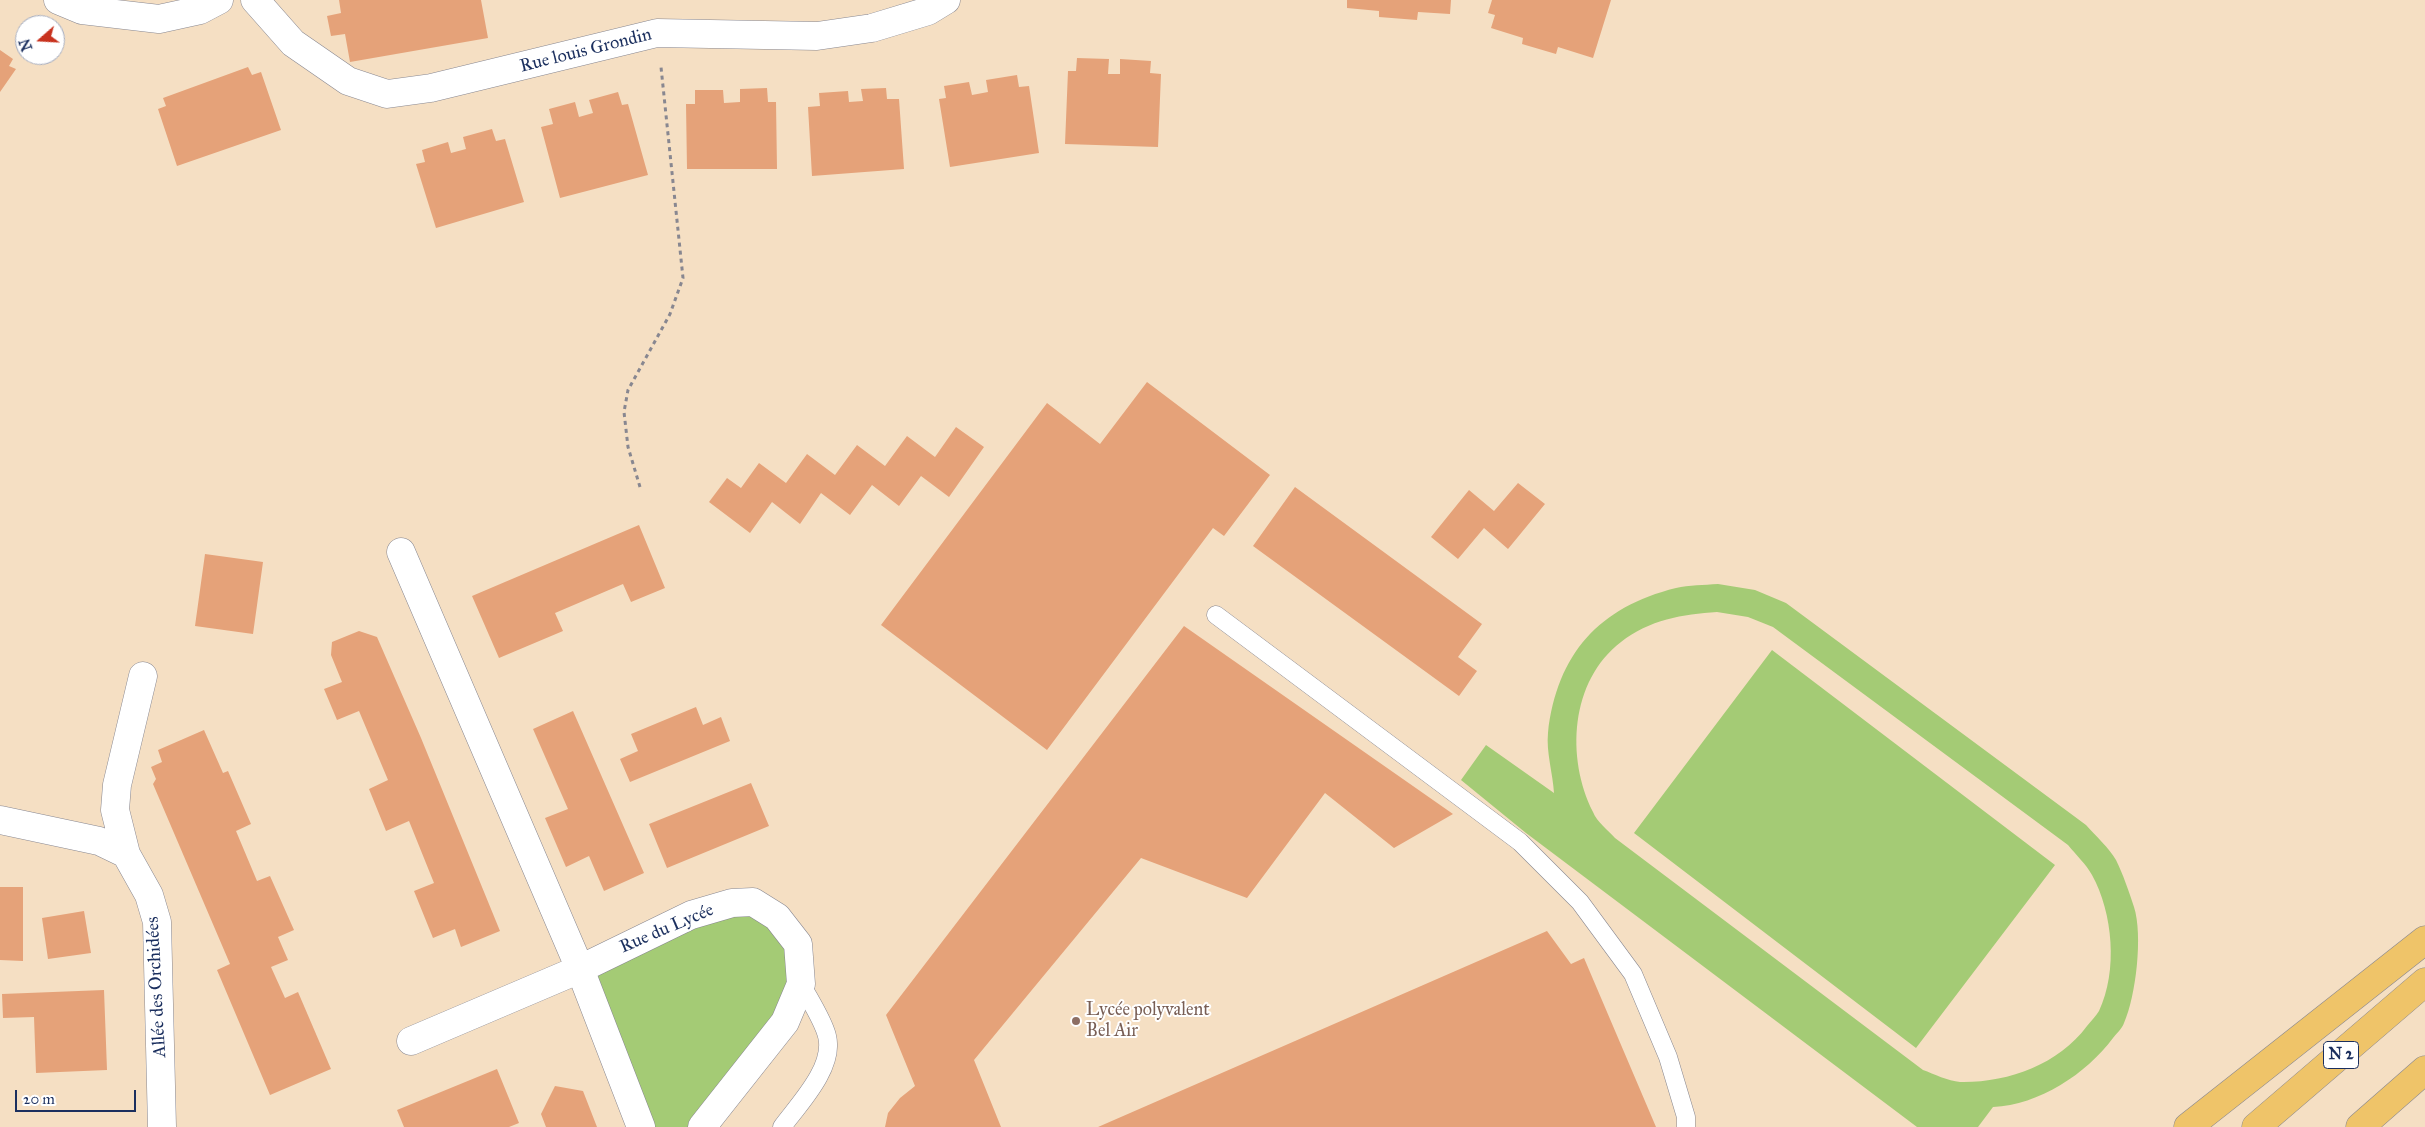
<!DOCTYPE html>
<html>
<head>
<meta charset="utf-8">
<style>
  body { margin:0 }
  #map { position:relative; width:2425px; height:1127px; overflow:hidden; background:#f5dfc3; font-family:"IM FELL Great Primer",serif }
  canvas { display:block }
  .north { position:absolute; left:15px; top:15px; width:50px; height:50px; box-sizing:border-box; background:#fff; border:1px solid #a4acbf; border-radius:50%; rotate:251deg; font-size:14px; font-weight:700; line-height:20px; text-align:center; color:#1b2f5e }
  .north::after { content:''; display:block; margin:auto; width:18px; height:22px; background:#c8321e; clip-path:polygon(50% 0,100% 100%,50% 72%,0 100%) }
  .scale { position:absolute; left:15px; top:1090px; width:121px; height:22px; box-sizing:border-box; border:2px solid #1b2f5e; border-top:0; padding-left:6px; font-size:15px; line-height:18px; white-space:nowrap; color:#1b2f5e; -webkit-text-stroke:4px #fff; paint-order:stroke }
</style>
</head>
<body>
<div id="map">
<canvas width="2425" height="1127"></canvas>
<div class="north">N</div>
<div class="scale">20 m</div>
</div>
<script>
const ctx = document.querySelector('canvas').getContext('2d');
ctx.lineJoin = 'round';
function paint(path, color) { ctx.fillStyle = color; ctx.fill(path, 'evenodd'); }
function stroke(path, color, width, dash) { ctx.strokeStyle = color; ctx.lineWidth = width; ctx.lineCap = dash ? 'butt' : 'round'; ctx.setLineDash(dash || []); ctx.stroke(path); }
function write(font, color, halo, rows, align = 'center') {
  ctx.font = font + ' "IM FELL Great Primer",serif'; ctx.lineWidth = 4; ctx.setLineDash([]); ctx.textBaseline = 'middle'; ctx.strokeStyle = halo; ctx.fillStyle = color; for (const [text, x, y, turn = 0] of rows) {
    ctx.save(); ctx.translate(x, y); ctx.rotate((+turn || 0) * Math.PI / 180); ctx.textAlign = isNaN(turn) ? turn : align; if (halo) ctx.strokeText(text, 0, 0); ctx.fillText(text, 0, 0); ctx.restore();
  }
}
const green = new Path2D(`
  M1718,584L1755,590L1786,603L2086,825C2096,836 2109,848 2116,860C2123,874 2129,892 2134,907C2143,935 2136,996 2124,1023C2122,1029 2116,1034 2113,1038C2086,1074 2039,1105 1993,1107L1978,1127H1917L1526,833L1461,780L1486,745L1554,793C1553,774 1546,752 1548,733C1557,654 1599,607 1676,588C1689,585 1704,585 1718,584ZM1717,612L1748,617L1773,627L2068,845C2076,855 2086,864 2092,875C2113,913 2118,971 2099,1011C2096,1016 2091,1021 2087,1026C2058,1065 2007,1083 1960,1082C1948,1081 1934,1074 1923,1070L1615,838C1608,830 1597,822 1593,812C1566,758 1570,681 1621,642C1649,620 1683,614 1717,612Z
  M1772,650L2055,865L1916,1048L1634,833Z
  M732,903L777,917L801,984L702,1127H641L580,969Z`);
const building = new Path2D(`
  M339,0H481L488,38L350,62L345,34L331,36L327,16L341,13Z
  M1347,0H1451L1450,14L1418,12L1417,20L1379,17V11L1347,8Z
  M1492,0H1611L1593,58L1558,47L1556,54L1522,44L1523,38L1491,28L1495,15L1488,13Z
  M0,50L13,59L9,66L16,69L0,92Z
  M1077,58L1109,59L1108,74H1120V59L1151,61L1150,73L1161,74L1158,147L1065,144L1068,71H1076Z
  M248,67L252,75L261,72L281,130L177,166L158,109L166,106L163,98Z
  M1017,75L1019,87L1029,86L1039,153L950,167L939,99L946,98L944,86L969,82L972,95L988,92L986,80Z
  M767,88L768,102H776L777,169H687L686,104H695V90H723L724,103L740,102V89Z
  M886,88L887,99H899L904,169L812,176L808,107L820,106L819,93L848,91L849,102L863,101L861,89Z
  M618,92L622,105L628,104L648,175L560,198L541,127L553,124L549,109L575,102L579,117L593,113L589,100Z
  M492,129L496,141L505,139L524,202L436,228L416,164L425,162L422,150L448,142L451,153L466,149L463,137Z
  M1147,382L1270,475L1224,536L1213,528L1047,750L881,625L1047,403L1100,444Z
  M956,427L984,447L949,497L921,476L899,506L872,485L850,515L821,493L800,524L772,502L750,533L709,502L727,478L741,488L759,463L786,483L807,454L835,475L857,445L885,466L907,436L935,457Z
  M1518,483L1545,504L1508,549L1484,528L1458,559L1431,537L1469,490L1494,511Z
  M1295,487L1482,624L1458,657L1477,671L1459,696L1253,546Z
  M639,525L665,588L631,602L623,584L555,613L563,631L499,658L472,596Z
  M205,554L263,562L253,634L195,626Z
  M1184,626L1453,814L1394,848L1325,793L1247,898L1141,858L974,1060L1001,1127H885L888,1113L900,1098L915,1086L886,1015Z
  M359,631L377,637L421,738L500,931L461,947L455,929L433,938L414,891L434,883L409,821L386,831L369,789L388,780L359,711L337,720L324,689L342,682L331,655L332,642Z
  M696,707L703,725L721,717L730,741L630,782L620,759L638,751L631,734Z
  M573,711L644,873L604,891L589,856L566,867L545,818L568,809L533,729Z
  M204,730L223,773L228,771L251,824L236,831L257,881L270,876L294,930L278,937L288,960L271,967L285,998L298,992L331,1069L270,1095L217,970L230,964L153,784L156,779L151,767L162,762L158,750Z
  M751,783L769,826L667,868L649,824Z
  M0,887H23V961L0,960Z
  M84,911L91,953L48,959L42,918Z
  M1547,931L1571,964L1584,958L1656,1127H1098Z
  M104,990L107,1070L36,1073L34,1017L3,1018L2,994Z
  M497,1069L519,1123L509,1127H404L397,1110Z
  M555,1086L583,1091L597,1127H546L541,1114Z`);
const path = new Path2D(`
  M640,487L628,447L624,412L628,390L670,314L683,278L661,67`);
const lane = new Path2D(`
  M1216,615L1520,842L1580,902L1633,974L1668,1057L1686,1117V1127
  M782,1127C799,1104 835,1067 827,1036C823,1020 809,999 801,984`);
const street = new Path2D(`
  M58,0L82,10L159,19L200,10L219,0
  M255,0L293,43L348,81L387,94L431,88L657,33L817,36L872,28L928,11L946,0
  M401,552L580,969L641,1127
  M143,676L117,785L115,810L126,854L149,895L157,922L162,1127
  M0,820L99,841L126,854
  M411,1041L580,969L691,915L732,903L753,902L777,917L798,944L801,984L785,1022L702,1127`);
const highway = new Path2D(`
  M2188,1127L2425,940
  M2256,1127L2425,982
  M2360,1127L2425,1070`);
const markers = [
  [1076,1021,5,"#8d6e63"]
];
const shields = [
  [2341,1055,35]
];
const shieldNames = [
  ["N 2",2341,1055]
];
const streetNames = [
  ["Rue louis Grondin",586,51,-14],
  ["Rue du Lycée",667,929,-23],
  ["Allée des Orchidées",157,987,-93]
];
const educationNames = [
  ["Lycée polyvalent",1086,1011],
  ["Bel Air",1086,1032]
];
paint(green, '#a4cb75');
paint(building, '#e5a279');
stroke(lane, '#888790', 19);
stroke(street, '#888790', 29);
stroke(highway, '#888790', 29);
stroke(path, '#888790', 3, [4, 4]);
stroke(lane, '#fff', 18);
stroke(street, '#fff', 28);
stroke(highway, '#efc469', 28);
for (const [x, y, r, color] of markers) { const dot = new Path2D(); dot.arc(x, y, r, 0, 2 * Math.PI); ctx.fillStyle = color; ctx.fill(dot); stroke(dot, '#fff', 2); }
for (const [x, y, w] of shields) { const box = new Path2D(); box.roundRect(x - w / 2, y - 13.5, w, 27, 4); ctx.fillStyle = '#fff'; ctx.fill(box); stroke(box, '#1b2f5e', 1); }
write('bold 16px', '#1b2f5e', null, shieldNames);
write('18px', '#1b2f5e', '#fff', streetNames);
write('18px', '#785e54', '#fff', educationNames, 'left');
</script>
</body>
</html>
